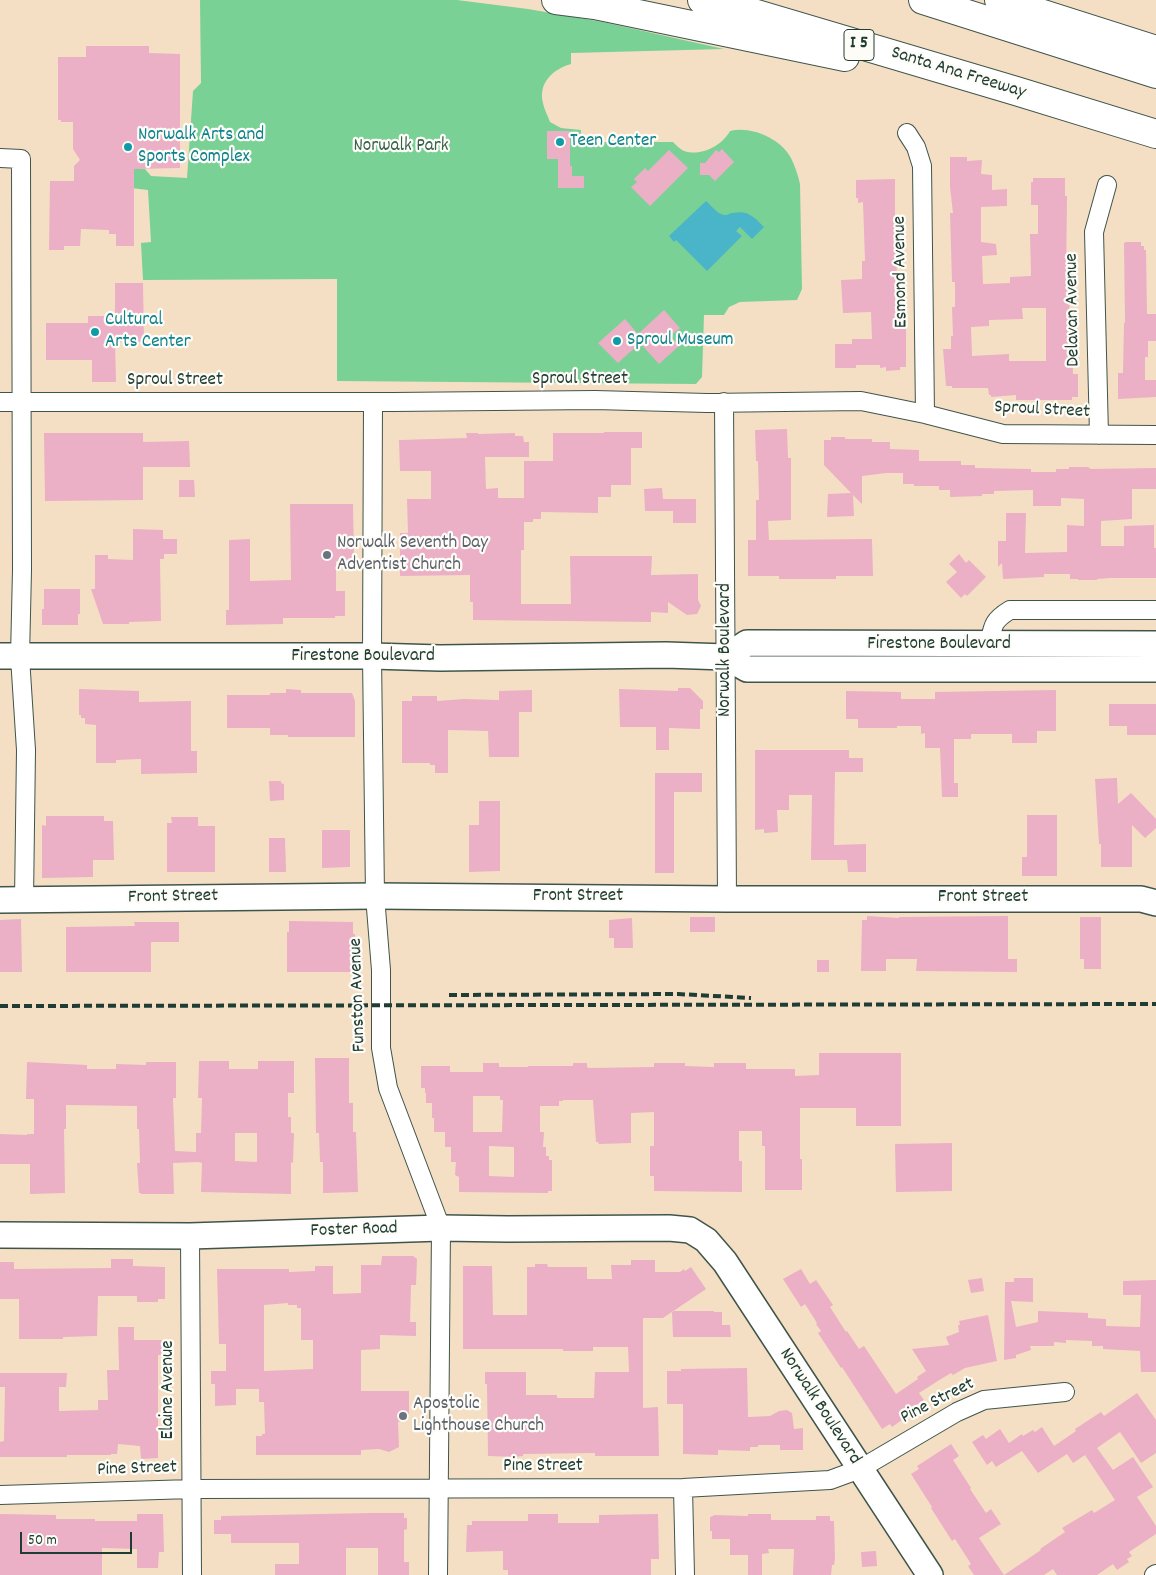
<!DOCTYPE html>
<html>
<head>
<meta charset="utf-8">
<style>
  body { margin:0 }
  #map { position:relative; width:1156px; height:1575px; overflow:hidden; background:#f5dfc4; font-family:Dekko,sans-serif }
  canvas { display:block }
  .scale { position:absolute; left:20px; top:1532px; width:112px; height:22px; box-sizing:border-box; border:2px solid #1f3d34; border-top:0; padding-left:6px; font-size:15px; line-height:18px; white-space:nowrap; color:#1f3d34; -webkit-text-stroke:4px #fdfcf7; paint-order:stroke }
</style>
</head>
<body>
<div id="map">
<canvas width="1156" height="1575"></canvas>
<div class="scale">50 m</div>
</div>
<script>
const ctx = document.querySelector('canvas').getContext('2d');
ctx.lineJoin = 'round';
function paint(path, color) { ctx.fillStyle = color; ctx.fill(path, 'evenodd'); }
function stroke(path, color, width, dash) { ctx.strokeStyle = color; ctx.lineWidth = width; ctx.lineCap = dash ? 'butt' : 'round'; ctx.setLineDash(dash || []); ctx.stroke(path); }
function write(font, color, halo, rows, align = 'center') {
  ctx.font = font + ' Dekko,sans-serif'; ctx.lineWidth = 4.5; ctx.setLineDash([]); ctx.textBaseline = 'middle'; ctx.strokeStyle = halo; ctx.fillStyle = color; for (const [text, x, y, turn = 0] of rows) {
    ctx.save(); ctx.translate(x, y); ctx.rotate((+turn || 0) * Math.PI / 180); ctx.textAlign = isNaN(turn) ? turn : align; if (halo) ctx.strokeText(text, 0, 0); ctx.fillText(text, 0, 0); ctx.restore();
  }
}
const green = new Path2D(`
  M200,0H457L528,9L603,22L724,49L571,53V64C553,69 538,83 543,103C544,109 548,116 550,122L561,128L581,130L580,142H673C676,145 679,148 682,150C699,158 722,146 730,131C751,126 780,138 791,158C795,166 798,175 800,184L802,289L797,300L740,302L729,307L724,315H704L702,377L696,384L337,381V279L143,280L141,243L151,242L148,190L131,188L130,167L145,169L151,176L187,178L193,91L201,83Z`);
const water = new Path2D(`
  M706,201C711,205 718,215 725,215C728,215 730,213 733,213C748,210 754,217 764,227L752,239L740,227L736,231L742,236L707,271L676,240L674,242L669,236Z`);
const building = new Path2D(`
  M86,46H149V53L180,54V168L134,169V246H116V234H109V230L81,229L80,246H64V250H49L50,181H74V166L80,160L73,149V122H61V120H58V57H86Z
  M547,131H570V166H572V176H584V188H558V159H547Z
  M722,149L734,162L715,181L709,175H700V163H705L716,150L719,152Z
  M669,150L688,168L650,206L631,187L637,182L634,179L645,168L648,171Z
  M950,157H967V161L982,160L981,174L992,175V190L1007,189V206L981,207V242L996,244L997,255L982,256L983,284L1010,283V277L1031,276L1030,234H1038V205H1031V182H1033V178H1065V196H1067L1066,280H1070L1069,333H1071L1072,346L1073,374H1078V397H1072V400H1016V395L991,397V395H989L988,388H952V386H946L943,349H951V336H953L952,307H955V282H952L950,213H953L950,187ZM1022,308H1046V361H1009V354L972,356L971,327L989,326V320L1023,319Z
  M895,179V221L897,275H895V301H898L899,326H906V367H900V370L886,371V367L880,368V365H856V368H835V344H852V339H872L871,312L843,313L841,280L862,279V261H865L863,202L858,203V198H856V180Z
  M1126,242H1141V246H1144V250H1146L1147,314H1156V341H1148V357H1145V380H1156V397L1118,399V373H1123L1124,323H1125L1124,243Z
  M115,283H143L144,342H115L116,382H92V360H46V323H88V316H115Z
  M664,310L680,328L670,336L679,346L659,364L640,343L618,363L598,343L625,319L638,334Z
  M787,429L788,458H791V520L768,521L769,540L872,539L873,576H836V579H779V576H748V540H756V500H759L758,461H756L755,430Z
  M604,432H642V448H631V485H611V497H598V513L541,512V519H533V522H524V550H521V604H571L570,556H652L651,575L698,574V600L701,606L697,614L687,615L668,602V613L651,612V622L473,620V602H470V575L400,576V533H408L407,499H431V471H400L399,440L467,438L466,433H478V434L515,433V436H523L524,442H529V457H485L486,489L498,488V498H524V461H553V433H604Z
  M44,433H143V442L189,441L190,467H143V500L45,501Z
  M831,437H845V439H872V442H890V449L919,450V461H961V465H975V468L1031,469V472H1056V469H1069V467H1088L1091,469L1156,468V489H1132V519L1101,521V546H1124V526L1154,525V548H1156V578H1111L1097,579V580H1078V579H1070V574H1044V577L1003,579L1002,563L998,567V541H1006V513H1026L1025,553L1067,552V525L1084,526V499L1061,498V506H1033V490L994,491V494H982V496L950,497V490H939V486H914V484H903V473H886L862,476V504L853,495L854,516L827,517L828,494L851,493L824,465V440H831Z
  M179,480H194L195,497H179Z
  M662,488L663,499H696V523H673V511H645L644,489Z
  M290,504H353L354,561H336V591H345V616H335V618H283V624L226,625V610H229V540L250,539V581L291,580Z
  M133,529L163,530V539H177V554H164V559H160L161,621L129,622V624H103L91,589H95V555H108V559L133,560Z
  M959,554L966,563L969,560L986,577L967,596L965,594L961,598L946,582L957,572L949,564Z
  M44,589H80V614H78V625H42V609H44Z
  M678,688H690L703,701V709H700V729L669,728V750H656V727H620L619,689L678,691Z
  M79,689L139,691V702L191,701V751H197V773L141,774V759L116,760V763H96V725L85,724V718H81V715H79Z
  M286,689L301,690V693H352L355,701V737H288V735H270V728H227V695H270V693H286Z
  M532,690V712H519V757H489L488,731L448,730V773H435V765H430V763H402V701H412V696H437V701L464,699L499,700V691Z
  M1056,690V731H1037V743H1012V734H971V739H954V783H958V797H942L940,748H925V733L921,734V726H897V728H858V719H846V691L901,692V699H935V692Z
  M1109,704H1156V735H1127V726H1109Z
  M755,750H849V758H863V772H835L834,845L866,844V872H848L847,860H811L812,795H789V810H777L778,832L764,833V829L755,830Z
  M655,773H702V792H674V873H655Z
  M1117,778L1118,804L1131,793L1156,819V828L1145,838L1132,825V867H1101V844H1099L1095,779Z
  M269,781H281V783L284,784V800L270,801Z
  M479,801H500V871L469,872V825H479Z
  M1027,815H1057V876H1022V857H1027Z
  M46,816H104V821H113L114,860H93V877L42,878V825L46,826Z
  M171,817H198V826H215V872H167V823H172Z
  M322,830H350V867L322,868Z
  M269,838H285L286,872H269Z
  M867,916L899,918V917L1008,916V959H1017V972L916,971L917,959H886V971H861L862,920H867Z
  M690,917H715V932H690Z
  M1080,917H1101V969H1084V959H1080Z
  M632,918L633,948H614V938H609V920Z
  M21,919L22,972H0V920Z
  M289,921L353,922V934H355V972H287V932H289Z
  M134,922H179V942H151V972H66V927L135,926Z
  M817,960H829V972H817Z
  M819,1053H901V1126H856V1108H800V1159H802V1190H765V1146H762V1131H739V1161H742V1192L654,1191V1176H650V1146H654V1112L631,1113V1143L599,1144L598,1142H596L593,1100H563V1101H559V1106H540V1132H544L543,1147H546V1156H549V1160H552V1191H548V1193L459,1192V1177L455,1175L456,1162H451V1147H445V1132H434V1118H432V1103H426V1093H425V1088H421V1066H450V1072H483V1063H499V1067H528V1066H573V1063H587V1067L589,1068L654,1067V1063H685V1066L714,1067V1063H746V1069H795V1076L819,1075ZM473,1096H500V1100H503L502,1132H473ZM489,1146L514,1147V1177L489,1176Z
  M315,1058H349V1103H353V1132H356L358,1192L323,1193V1162H320L319,1133H316Z
  M199,1061H229V1069H258V1061H294V1093H288V1117H291V1133H294L293,1163L291,1162V1194L201,1192L202,1163L198,1162L173,1163L174,1194H141V1193H139L137,1163H140L139,1129H137V1106L66,1105V1129H64L65,1193L30,1194V1164H0V1134L27,1135V1134H34V1099H26L27,1062L87,1065V1069H116V1064L146,1065V1062H176V1098H173L175,1151L196,1152V1133H201L202,1098H198ZM235,1133H257V1162L235,1161Z
  M952,1143V1191L896,1192L895,1144Z
  M382,1256H413L417,1259L416,1285H411L410,1322H416V1336L380,1335V1349L361,1350V1391H409V1418H401V1421L398,1422L399,1447L389,1452L379,1449L361,1450V1455H256V1436H262V1434H265L264,1402H259V1389H236V1405L215,1406V1384H211V1371H226V1344H219L217,1269H289V1272L315,1271V1266H333V1294L361,1293V1265H381ZM288,1303V1305H297V1308H301V1340H313V1369L264,1371V1305Z
  M111,1259H133V1266L165,1267V1299H158V1302H137V1296H98L97,1336L63,1337V1339H19V1299H0V1262H14V1269L111,1268Z
  M631,1260H655V1272H680L684,1269L685,1271L691,1267L706,1289L663,1318H643V1408L658,1407L659,1456H595V1453L523,1454V1456L515,1457L488,1456L487,1384H485V1372H526V1395H557V1398H594L595,1372H629L628,1347H593V1351H563V1349H463V1266H492L493,1315H527V1267H535V1264H547L548,1267H587V1279H612L611,1265H631Z
  M801,1269L810,1284L816,1280L833,1305L830,1307L846,1332L847,1331L859,1349L864,1346L896,1394L918,1379L917,1377L926,1371L912,1349L949,1345L946,1337L959,1332L958,1325H960L959,1321L988,1315L997,1361L965,1368L953,1375L951,1373L941,1379L919,1393L924,1400L904,1413L906,1417L892,1427L890,1424L882,1429L842,1367L841,1368L818,1333L821,1331L816,1324L817,1323L805,1304L801,1307L783,1279Z
  M982,1278L984,1291L971,1293L968,1280Z
  M1014,1278H1033V1302L1011,1301L1016,1327L1038,1322V1311L1088,1313V1318L1106,1319V1326L1140,1327L1141,1295H1123V1281L1156,1280V1372H1141L1140,1351L1103,1349V1346H1092V1341L1066,1340V1343L1054,1342V1346H1030L1031,1350L1016,1355V1358L1004,1360L1005,1282H1014Z
  M672,1311H714V1312H722V1325H730L731,1337H673Z
  M118,1327H134V1340H169V1355H158V1458L141,1459L140,1446L118,1444L117,1454H111V1455H67V1457H0V1442L4,1441L5,1387H0V1373H67L66,1387H59V1411L98,1410V1400H108L107,1370H119Z
  M747,1368L748,1417L770,1416L779,1411L787,1410L792,1413L794,1429L803,1428V1450H780V1445H758V1447H750V1451L718,1450V1455L683,1454V1404H667V1371H681V1369Z
  M1137,1393L1156,1420V1453L1141,1463L1120,1432L1097,1448L1113,1470L1133,1457L1153,1487L1137,1497L1156,1526V1534L1129,1552L1132,1556L1127,1559L1129,1562L1117,1570L1113,1564L1097,1575H1057L1053,1569L1044,1575H974L968,1566L971,1564L955,1539L952,1541L931,1508L932,1507L911,1474L919,1469L917,1466L951,1444L959,1456L953,1460L971,1488L970,1489L986,1513L991,1509L1001,1524L979,1538L1004,1575L1041,1550L1040,1549L1065,1532L1062,1528L1092,1510L1094,1513L1115,1500L1085,1455L1073,1463L1067,1454L1038,1473L1022,1451L996,1467L992,1461L987,1465L972,1442L983,1435L986,1439L1000,1429L1009,1443L1022,1434L1023,1436L1033,1430L1035,1432L1042,1427L1054,1446L1076,1431L1075,1429L1101,1412L1104,1416Z
  M371,1513H404V1518H407V1529L404,1530V1562H409V1575H378V1548H346V1575H275V1564H299V1543H231V1534H214V1520H221V1516Z
  M0,1514L56,1515V1519H95V1521H137V1514H163L164,1552H159L158,1568H137V1549L102,1548V1575H0Z
  M528,1514H558V1523H599V1515L658,1514L659,1559H651V1575H508V1570H503V1551L466,1552L467,1525H472V1521H528Z
  M748,1514H771V1520H816V1516H830V1521H834L835,1559L834,1565H832L831,1575H793L794,1549H768L769,1553L762,1554V1575H748V1555H730V1539H712V1531H710V1517L715,1515L748,1516Z
  M876,1551L877,1566L862,1567L861,1552Z`);
const street = new Path2D(`
  M907,133L916,147L922,166L925,414
  M0,158L21,159L22,570L20,657L26,750L24,900
  M0,402H393L595,400L707,403L861,401L925,414L1003,434L1156,435
  M373,402L372,656L375,896L381,970V1048L388,1088L441,1228L438,1575
  M724,402L727,899
  M1099,435L1094,232L1107,185
  M989,645C993,626 992,621 1010,610H1156
  M190,1236L192,1575
  M683,1488L685,1575
  M0,1495L191,1489L683,1488L830,1480L860,1469L957,1412L984,1400L1065,1392
  M1154,1575L1156,1574`);
const secondary = new Path2D(`
  M0,656H372L440,658L666,655L726,657L747,669H1156
  M726,657L747,643L1156,644
  M0,900L375,896L727,899H1141L1156,903
  M0,1235L190,1236L441,1228L508,1229L669,1228L690,1230L706,1240L725,1262L930,1575`);
const highway = new Path2D(`
  M556,0L595,5L845,57
  M702,0L733,7L1016,91L1156,134
  M923,0L1156,74
  M999,0L1156,50`);
const rail = new Path2D(`
  M449,995L678,994L751,998
  M0,1006L1156,1004`);
const markers = [
  [560,142,5,"#0f9aa8"],
  [128,147,5,"#0f9aa8"],
  [95,332,5,"#0f9aa8"],
  [617,341,5,"#0f9aa8"],
  [327,555,5,"#6b7280"],
  [403,1416,5,"#6b7280"]
];
const shields = [
  [859,45,30]
];
const shieldNames = [
  ["I 5",859,45]
];
const streetNames = [
  ["Santa Ana Freeway",958,74,17],
  ["Esmond Avenue",902,272,-91],
  ["Delavan Avenue",1074,310,-91],
  ["Sproul Street",580,380],
  ["Sproul Street",175,381],
  ["Sproul Street",1042,411,3],
  ["Firestone Boulevard",939,645],
  ["Norwalk Boulevard",726,650,-90],
  ["Firestone Boulevard",363,657],
  ["Front Street",578,897],
  ["Front Street",173,898,-1],
  ["Front Street",983,898],
  ["Funston Avenue",359,995,-92],
  ["Foster Road",354,1231,-2],
  ["Elaine Avenue",169,1390,-90],
  ["Pine Street",938,1402,-27],
  ["Norwalk Boulevard",819,1407,57],
  ["Pine Street",543,1467],
  ["Pine Street",137,1470,-2]
];
const cultureNames = [
  ["Norwalk Arts and",138,136],
  ["Sports Complex",138,158],
  ["Teen Center",570,142],
  ["Cultural",105,321],
  ["Arts Center",105,343],
  ["Sproul Museum",627,341]
];
const parkNames = [
  ["Norwalk Park",401,147]
];
const worshipNames = [
  ["Norwalk Seventh Day",337,544],
  ["Adventist Church",337,566],
  ["Apostolic",413,1405],
  ["Lighthouse Church",413,1427]
];
paint(green, '#7ad195');
paint(water, '#4ab4c8');
paint(building, '#ebafc6');
stroke(street, '#3f554a', 20);
stroke(secondary, '#3f554a', 28);
stroke(highway, '#3f554a', 30);
stroke(street, '#fff', 18);
stroke(secondary, '#fff', 25);
stroke(highway, '#fff', 28);
stroke(rail, '#1f3d34', 4, [8, 4]);
for (const [x, y, r, color] of markers) { const dot = new Path2D(); dot.arc(x, y, r, 0, 2 * Math.PI); ctx.fillStyle = color; ctx.fill(dot); stroke(dot, '#fdfcf7', 2); }
for (const [x, y, w] of shields) { const box = new Path2D(); box.roundRect(x - w / 2, y - 15.5, w, 31, 4); ctx.fillStyle = '#fdfcf7'; ctx.fill(box); stroke(box, '#1f3d34', 1); }
write('bold 18px', '#1f3d34', null, shieldNames);
write('19px', '#1f3d34', '#fdfcf7', streetNames);
write('19px', '#0d838f', '#fdfcf7', cultureNames, 'left');
write('19px', '#36624c', '#fdfcf7', parkNames);
write('19px', '#5b616d', '#fdfcf7', worshipNames, 'left');
</script>
</body>
</html>
